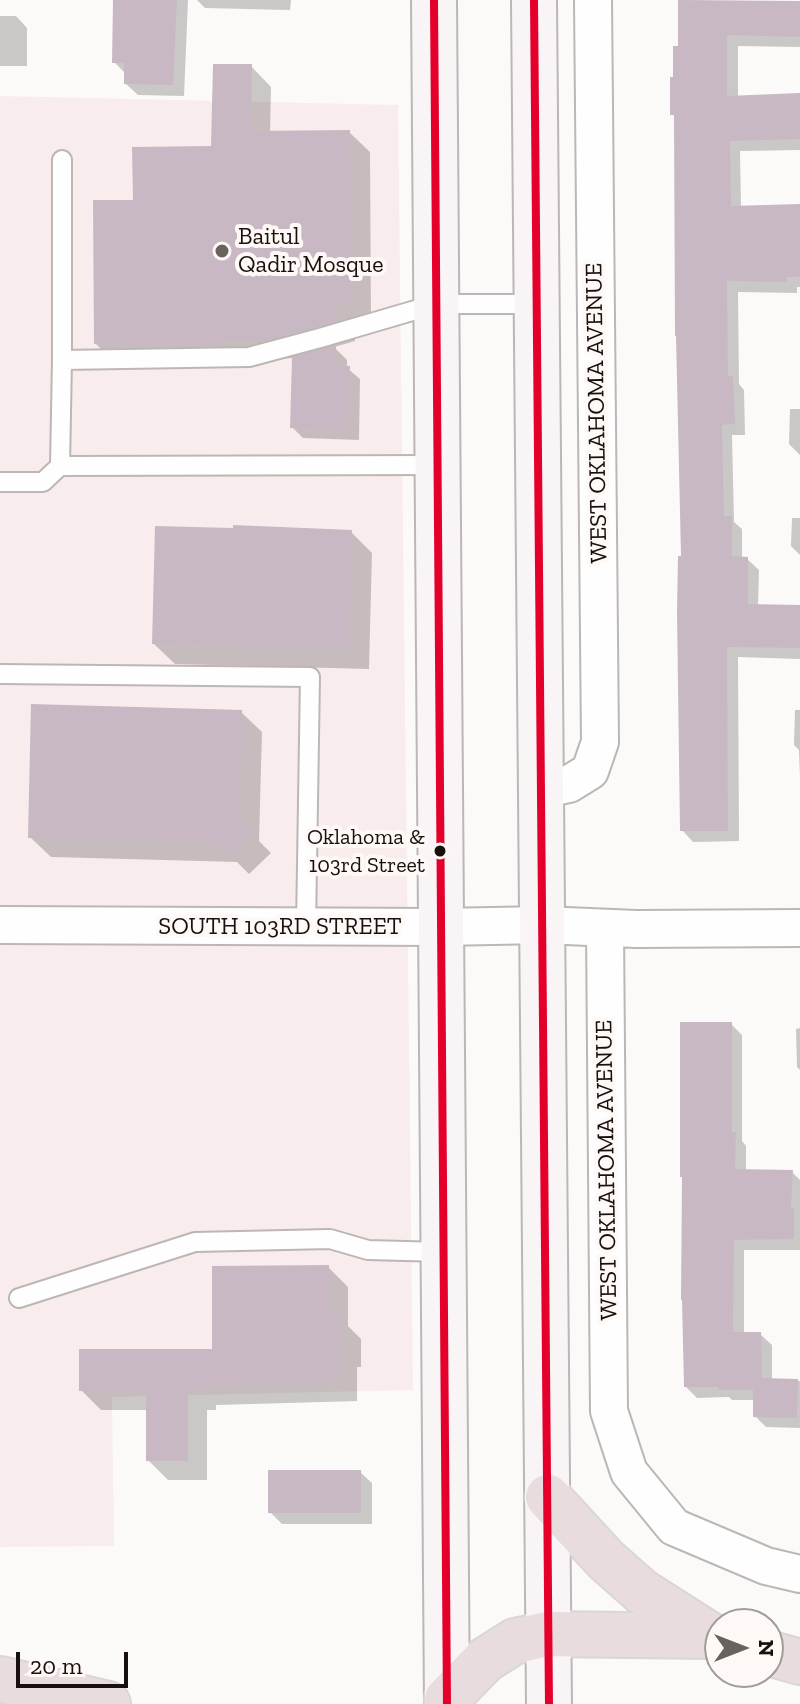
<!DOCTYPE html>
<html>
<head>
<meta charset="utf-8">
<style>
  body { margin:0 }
  #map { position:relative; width:800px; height:1704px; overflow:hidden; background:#fcfaf8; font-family:"Zilla Slab",serif }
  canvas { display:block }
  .north { position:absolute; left:704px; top:1608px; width:80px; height:80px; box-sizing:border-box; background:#fef9f6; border:2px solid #a29c98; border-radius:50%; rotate:90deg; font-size:22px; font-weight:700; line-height:32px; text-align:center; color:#18100c }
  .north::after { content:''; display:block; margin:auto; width:28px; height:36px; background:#68625f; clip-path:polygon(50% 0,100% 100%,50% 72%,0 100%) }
  .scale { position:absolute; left:16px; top:1652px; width:112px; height:36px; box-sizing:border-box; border:4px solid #18100c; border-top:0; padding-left:10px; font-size:24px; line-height:28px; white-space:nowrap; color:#18100c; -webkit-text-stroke:6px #fef9f6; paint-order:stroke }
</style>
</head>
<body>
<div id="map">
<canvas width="800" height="1704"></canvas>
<div class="north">N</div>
<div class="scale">20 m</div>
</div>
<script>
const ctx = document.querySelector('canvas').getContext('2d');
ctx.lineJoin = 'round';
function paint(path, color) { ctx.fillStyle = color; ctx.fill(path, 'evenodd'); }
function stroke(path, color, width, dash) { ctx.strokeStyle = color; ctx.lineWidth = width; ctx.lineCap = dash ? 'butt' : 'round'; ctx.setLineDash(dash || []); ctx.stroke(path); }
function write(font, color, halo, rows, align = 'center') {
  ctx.font = font + ' "Zilla Slab",serif'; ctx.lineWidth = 8; ctx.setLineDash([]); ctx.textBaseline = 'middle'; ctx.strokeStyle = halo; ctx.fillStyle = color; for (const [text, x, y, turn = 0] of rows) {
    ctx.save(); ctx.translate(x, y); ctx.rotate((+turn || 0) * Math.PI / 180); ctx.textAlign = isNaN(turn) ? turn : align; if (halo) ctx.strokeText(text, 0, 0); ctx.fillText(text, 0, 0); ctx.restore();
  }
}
const commercial = new Path2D(`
  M0,96L398,105L413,1390L112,1397L114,1546L0,1547Z`);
const shadow = new Path2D(`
  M115,0H188L184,96L138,95L126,84V74L114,62Z
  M197,0H291L290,10L205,8Z
  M680,0L800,3V47L738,46V97L800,95V150L740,151L741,208L800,206V287H797V293L738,292L739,384L744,390L745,435H732L734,522L742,529V559H747L759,570L758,606L800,607V659L738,657L739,841L693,842L682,830L683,558L676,118L672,114L680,48Z
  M0,16H16L27,28V66H0Z
  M251,66L271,87L270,133L349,132L370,152L371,323H355V341L334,347L347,360V368L360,379L359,440L303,438L292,427L294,358L116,364L96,344L135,202L212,148Z
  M790,409H800V455L789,444Z
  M792,518H800V555L791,546Z
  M351,532L372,553L369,669L175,664L154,644Z
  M795,710H800V779L799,750L794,745Z
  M241,712L262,732L259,841L271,853L249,874L237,862L51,857L30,837Z
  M731,1024L742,1035V1141L746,1146V1171L792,1172L800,1180V1250H744V1334H760L772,1345V1380L800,1381V1428L766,1427L755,1416V1400H732L729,1397L697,1398L686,1387L684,1179L682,1177Z
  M800,1028V1070L797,1067L796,1029Z
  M328,1267L348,1287V1326L361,1339V1367H357V1401L216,1405V1410H207V1480H168L148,1460V1410H101L81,1390L214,1351Z
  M360,1472L372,1483V1524H282L270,1512Z`);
const building = new Path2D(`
  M113,0H177L173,85L124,84V63H112Z
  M678,0L800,1V37L727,35V96L800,93V139L730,141L731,206L800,204V277H787V282L727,281L728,376H733L735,424L722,425L724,516H732V556L748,557V604L800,605V648L727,647L728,831H680L677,612L678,556H681L676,336H675L674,115H670V77H673V46H678Z
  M213,64H252L251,131L350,130L351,303H336V321L267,340H221L222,343L94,344L93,200H133L132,147L211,146Z
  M336,346V365L350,366L348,429L290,428L292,358Z
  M233,525L352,530L349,649L152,644L155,526L233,528Z
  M31,704L242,710L239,818L252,831L227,855L215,842L28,838Z
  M680,1022H732V1132H736L735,1169L793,1170L791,1208H794V1239L734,1240L733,1332H761L762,1378L798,1379L797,1418L753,1417V1390H719V1387H684L682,1300H681L682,1177H680Z
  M329,1265V1317H342V1348H338V1382L197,1386V1391H188V1461H146V1391H79V1349H212V1266Z
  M268,1470H361V1513H268Z`);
const service = new Path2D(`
  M62,160V360
  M437,465L60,466L62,360L249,357L320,338L436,304H537
  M0,482H43L60,466
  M0,674L310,677L306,927
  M19,1298L195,1242L330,1239L368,1250L443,1252`);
const minor = new Path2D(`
  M541,790L569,784L590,771L600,742L593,0
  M0,925L441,927L543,925L636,929L800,928
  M605,928L609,1411L629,1472L674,1527L766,1566L800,1574`);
const secondary = new Path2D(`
  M434,0L447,1704
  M534,0L549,1704`);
const motorway = new Path2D(`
  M548,1497L606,1560L641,1591L710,1635
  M768,1653L800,1662
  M0,1679L108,1704
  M447,1699L485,1660L515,1641L548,1634L711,1636`);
const bus1 = new Path2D(`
  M434,0L447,1704
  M534,0L549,1704`);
const markers = [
  [222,251,8,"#68625f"],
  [440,851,7,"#18100c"]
];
const busNames = [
  ["Oklahoma &",425,838],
  ["103rd Street",425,866]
];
const poiNames = [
  ["Baitul",238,237],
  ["Qadir Mosque",238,265]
];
const streetNames = [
  ["WEST OKLAHOMA AVENUE",597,413,-91],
  ["SOUTH 103RD STREET",280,927],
  ["WEST OKLAHOMA AVENUE",607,1170,-91]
];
paint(commercial, '#f9eced');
paint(shadow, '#0003');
paint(building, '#c7b8c4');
stroke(service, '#bcb7b4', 22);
stroke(minor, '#bcb7b4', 40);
stroke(secondary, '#bcb7b4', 48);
stroke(motorway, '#d9d7d6', 48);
stroke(service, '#fffefe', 18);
stroke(minor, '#fffefe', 36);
stroke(secondary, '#f9f4f5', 44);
stroke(motorway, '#e9dcde', 44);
stroke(bus1, '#e4002b', 8);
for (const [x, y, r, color] of markers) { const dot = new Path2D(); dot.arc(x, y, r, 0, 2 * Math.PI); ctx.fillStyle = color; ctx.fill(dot); stroke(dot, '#fef9f6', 3); }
write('22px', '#18100c', '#fef9f6', busNames, 'right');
write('24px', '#18100c', '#fef9f6', poiNames, 'left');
write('24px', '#18100c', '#fef9f6', streetNames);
</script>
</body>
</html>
